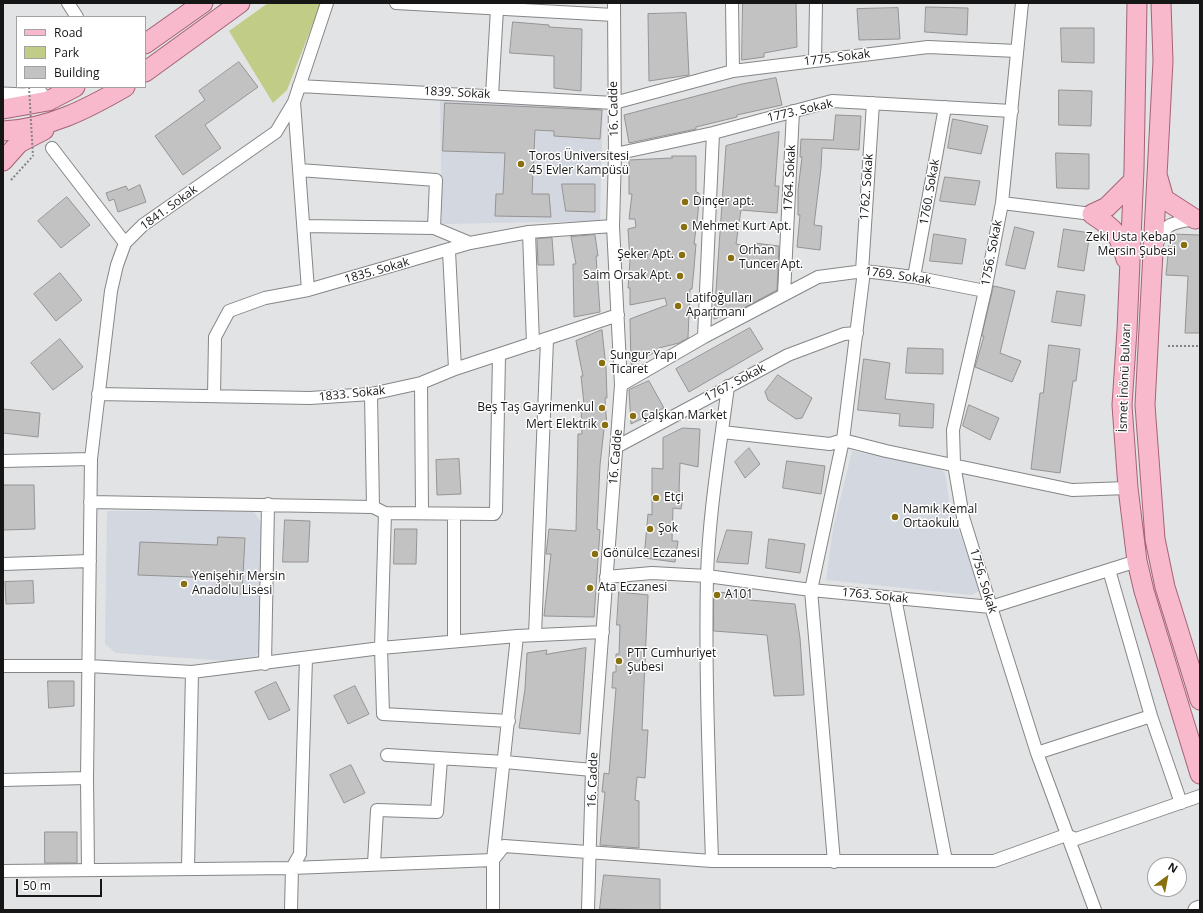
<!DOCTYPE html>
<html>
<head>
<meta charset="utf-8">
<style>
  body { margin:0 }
  #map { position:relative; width:1203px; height:913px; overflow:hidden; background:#e2e3e4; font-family:"Open Sans",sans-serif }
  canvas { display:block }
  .frame { position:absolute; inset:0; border:4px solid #161617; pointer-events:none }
  .legend { position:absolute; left:16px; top:16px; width:130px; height:72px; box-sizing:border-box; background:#fff; border:1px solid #a2a2a2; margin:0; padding:5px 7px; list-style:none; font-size:12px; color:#161617 }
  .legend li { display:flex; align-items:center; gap:8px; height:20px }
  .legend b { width:20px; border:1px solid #a2a2a2 }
  .north { position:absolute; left:1147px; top:857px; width:40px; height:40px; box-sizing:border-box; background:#fff; border:1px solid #a2a2a2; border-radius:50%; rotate:32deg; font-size:11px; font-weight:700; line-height:16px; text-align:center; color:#161617 }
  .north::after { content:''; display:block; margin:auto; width:14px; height:18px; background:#886f0f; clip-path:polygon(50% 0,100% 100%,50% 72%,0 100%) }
  .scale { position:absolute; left:16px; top:879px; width:86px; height:18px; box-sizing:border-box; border:2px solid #161617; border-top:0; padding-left:5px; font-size:12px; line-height:14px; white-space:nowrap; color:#161617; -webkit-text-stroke:3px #fff; paint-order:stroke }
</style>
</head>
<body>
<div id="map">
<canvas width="1203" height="913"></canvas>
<div class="frame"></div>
<ul class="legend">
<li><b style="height:5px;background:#f8b9cd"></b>Road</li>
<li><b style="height:11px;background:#c1cc86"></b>Park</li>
<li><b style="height:11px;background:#c3c2c2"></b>Building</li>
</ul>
<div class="north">N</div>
<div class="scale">50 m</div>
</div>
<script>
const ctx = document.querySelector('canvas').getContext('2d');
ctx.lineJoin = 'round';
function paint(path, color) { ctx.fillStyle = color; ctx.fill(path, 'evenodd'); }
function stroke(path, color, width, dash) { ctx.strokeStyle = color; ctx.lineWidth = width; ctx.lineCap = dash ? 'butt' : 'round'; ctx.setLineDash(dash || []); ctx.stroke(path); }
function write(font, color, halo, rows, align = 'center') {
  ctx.font = font + ' "Open Sans",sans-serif'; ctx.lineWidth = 3; ctx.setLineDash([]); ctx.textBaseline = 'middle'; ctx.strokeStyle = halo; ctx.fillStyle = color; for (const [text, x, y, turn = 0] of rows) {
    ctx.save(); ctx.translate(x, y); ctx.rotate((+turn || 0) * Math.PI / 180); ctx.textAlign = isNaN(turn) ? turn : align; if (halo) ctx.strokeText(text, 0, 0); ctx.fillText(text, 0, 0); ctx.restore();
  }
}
const built = new Path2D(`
  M440,98L603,108L600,221L442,224Z
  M852,451L937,467L945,473L950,506L980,591L971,595L826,580L833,529Z
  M107,511H253L263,525L261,650L255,656L226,661L116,653L105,644Z`);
const green = new Path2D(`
  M268,3H321L287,90L273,103L229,31Z`);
const building = new Path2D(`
  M743,3H796L797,47L764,53V57L742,60Z
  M926,7L968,8L967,35L925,32Z
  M898,8L900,39L859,40L857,9Z
  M686,13L689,75L649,81L648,14Z
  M513,22L549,25V27L582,29L581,91L554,88V56L510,53Z
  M1061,28H1094V63L1062,62Z
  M239,62L258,87L205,125L221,148L183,175L155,136L205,100L199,91Z
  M776,78L782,105L737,115V117L696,127V129L629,143L624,115L742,84Z
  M1059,90L1092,91L1091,126L1059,125Z
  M445,103L602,110L600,139L554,136V131L535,130L532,194H549L551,217L495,216L496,194H503L505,153L443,151Z
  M836,115L861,116L859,150L822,148L821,168L814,225L822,226L820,250L797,247L800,215H798V190L802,157H800L801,139L833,140Z
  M953,119L988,126L981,154L948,148Z
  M779,132L775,186H779L777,213L741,210L736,244L754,247V243L779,246L777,290L740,310L714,319L726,146Z
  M1056,153L1089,154V189L1057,188Z
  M672,156H696V192L699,193L698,213L694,244H696L694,268L692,289H690L688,338L679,343L659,348V350L631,365L630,319L667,305L665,298L630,305V288H628L630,261L628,229L636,227L635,219H629L632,194H629V160L672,158Z
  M945,177L980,181L975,205L940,201Z
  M562,184H595V212L566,211Z
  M140,185L146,202L118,212L114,199L109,201L106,193L126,186L128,190Z
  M67,197L90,225L61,248L38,221Z
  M1015,227L1034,232L1025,269L1006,265Z
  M1064,229L1090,233L1084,271L1058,267Z
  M934,234L966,239L962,264L930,261Z
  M1171,234L1200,235V333H1185L1188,276L1166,275L1170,235Z
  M595,235L598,256H596L600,312L574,317L573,264H576L571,237Z
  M552,238L554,265H538L537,239Z
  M60,273L82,300L56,321L34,294Z
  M994,286L1015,291L1000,353L1021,361L1012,382L975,367L984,336H982Z
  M1057,291L1085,295L1081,326L1052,322Z
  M750,328L763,349L689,392L676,369Z
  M602,330L606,368L607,398H605L607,429H604L600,465L597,529L600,530L594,617L544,616L551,554H546L549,529L576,531L578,434H582L581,405L584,404L581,376H583L576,341Z
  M60,339L83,367L53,390L31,363Z
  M1049,345L1080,349L1076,381H1073L1060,473L1031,469L1040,393H1043Z
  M908,348L943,349V374L906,373Z
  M864,359L890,363L885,399L934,404L933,428L899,426L900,414L858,410Z
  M778,375L812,398L802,418L796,419L768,400L765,392Z
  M649,381L664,408L631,424L629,390Z
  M969,405L999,418L990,440L963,426Z
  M3,409L40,413L38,437L3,433Z
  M683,428L700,429L698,467L680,463L679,491L684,492L681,509L673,508L672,541H678L675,562L644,558L648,514L652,515V468L663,469V438Z
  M749,448L760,464L745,478L735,462Z
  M459,459L461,494L437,495L436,460Z
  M787,461L825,466L821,494L783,488Z
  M3,485H34L35,529L4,530Z
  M285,520L310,521L308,562H283Z
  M395,529H417L416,564H394Z
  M727,530L752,532L748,564L717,562Z
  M218,537L245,538L242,594L216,593L217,578L138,575L140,542L217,545Z
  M769,539L805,544L800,573L766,568Z
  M33,581L34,603L6,604L5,582Z
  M619,592L648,595L642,730H648L645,778L637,777L635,800L639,801V848L600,845L605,792H602L604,773L609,774L616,688H612L613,672H616V654H619L620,625H617Z
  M714,592L748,594L749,600L795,604L800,638L804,695L774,696L767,635L714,631Z
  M586,648L580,734L519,728L525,689L527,653L547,650L546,654Z
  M48,681H74V706L49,708Z
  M276,682L290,710L269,720L255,692Z
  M355,686L369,714L348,724L334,696Z
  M351,765L365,793L344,803L330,775Z
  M45,832H77V863H45Z
  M604,875L660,879V910L600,909Z`);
const path = new Path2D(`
  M11,180L33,156
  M1168,346H1200`);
const street = new Path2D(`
  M68,3L77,17
  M396,3L614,15
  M732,3L733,71
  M1022,3L1002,203L985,291L953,430L954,464L963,517L991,607L1037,753L1095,910
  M815,60L816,3
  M299,86L614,103L733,71L928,47L1017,51
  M492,95L497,9
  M294,102L308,290
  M52,148L125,243
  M615,154L713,133L832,101L1012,111
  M299,170L436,180L434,228
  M1002,203L1092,214
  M304,226L434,228L470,243
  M529,232L533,344
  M1157,244C1164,222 1176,222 1197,219
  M449,251L455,369
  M862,271L873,103
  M914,277L945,107
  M784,294L793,111
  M704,337L713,133
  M421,383L422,512
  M621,385L704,337L818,277L864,271L914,277L985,291
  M98,394L310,398L371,394L421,383L455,369L618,315
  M371,394L373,507
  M214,396L215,337L229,311L265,298L308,290L470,243L529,232L613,226
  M722,432L830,444L843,440L886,451L1072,490L1128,488
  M618,446L788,355L844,334L857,333
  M3,461L91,459
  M90,502L373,507L385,513L494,514L496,511L499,356
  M385,513L381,648L383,714L509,721
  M454,514V641
  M3,564L90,561
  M1109,570L1151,716L1181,803
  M606,577L652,573L707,576L811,590L991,607L1137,561
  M895,598L946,861
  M535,635L547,340
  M265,664L268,504
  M3,666H89L192,672L381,648L517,636L603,632
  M1037,753L1151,716
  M387,755L505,762L592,770
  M3,780L87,778
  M712,861C709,766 705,671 707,576C709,512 720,449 728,386
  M834,862L811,590L843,440L864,271
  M374,864L377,810L437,812L441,759
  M188,868L192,672
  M88,870L87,778L91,459L111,291L117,265L125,243L143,225L276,132L294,102L327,3
  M3,871L292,868L493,860L504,846L712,861H994L1066,835L1076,839L1200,796
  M291,910L292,868L300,854L306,658
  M493,910V860L517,636
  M588,910L592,770L621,385L613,226L615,154L614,3`);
const secondary = new Path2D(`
  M3,96L24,97L40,95
  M1197,910L1200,909`);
const primary = new Path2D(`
  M1137,3L1134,169L1127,330L1122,405L1128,488L1137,561L1144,591L1200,774
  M1161,3L1163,61L1145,405L1155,539L1165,587L1200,700
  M145,44L203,3
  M145,72L240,3
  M3,109L48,101L75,87
  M3,131C48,129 87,109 125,87
  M3,161L19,143L44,130
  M1158,178L1164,199L1195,219
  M1126,259C1119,233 1115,229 1092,214L1107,207L1133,181`);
const pathBridge = new Path2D(`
  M29,87L33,156`);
const markers = [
  [521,164,4,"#886f0f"],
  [685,202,4,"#886f0f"],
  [684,227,4,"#886f0f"],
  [1184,245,4,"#886f0f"],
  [682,255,4,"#886f0f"],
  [731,258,4,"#886f0f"],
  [680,276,4,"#886f0f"],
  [678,306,4,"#886f0f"],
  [602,363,4,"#886f0f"],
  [602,408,4,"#886f0f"],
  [633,416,4,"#886f0f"],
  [605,425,4,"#886f0f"],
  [656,498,4,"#886f0f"],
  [895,517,4,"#886f0f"],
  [650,529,4,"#886f0f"],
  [595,554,4,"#886f0f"],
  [184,584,4,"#886f0f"],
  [590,588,4,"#886f0f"],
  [717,595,4,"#886f0f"],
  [619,661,4,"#886f0f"]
];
const streetNames = [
  ["1775. Sokak",837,58,-7],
  ["1839. Sokak",457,93,3],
  ["16. Cadde",614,109,-91],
  ["1773. Sokak",800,111,-13],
  ["1764. Sokak",790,178,-87],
  ["1762. Sokak",867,187,-86],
  ["1760. Sokak",930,192,-80],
  ["1841. Sokak",169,208,-36],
  ["1756. Sokak",992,253,-79],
  ["1835. Sokak",377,271,-16],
  ["1769. Sokak",898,276,8],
  ["İsmet İnönü Bulvarı",1125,378,-88],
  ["1767. Sokak",735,383,-28],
  ["1833. Sokak",352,394,-6],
  ["16. Cadde",616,457,-85],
  ["1756. Sokak",983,581,73],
  ["1763. Sokak",875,596,6],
  ["16. Cadde",593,780,-88]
];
const poiNames = [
  ["Toros Üniversitesi",529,157],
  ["45 Evler Kampüsü",529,171],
  ["Dinçer apt.",693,202],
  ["Mehmet Kurt Apt.",692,227],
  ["Zeki Usta Kebap",1176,238,"right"],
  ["Mersin Şubesi",1176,252,"right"],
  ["Orhan",739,251],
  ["Tuncer Apt.",739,265],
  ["Şeker Apt.",674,255,"right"],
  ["Saim Orsak Apt.",672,276,"right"],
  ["Latifoğulları",686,299],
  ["Apartmanı",686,313],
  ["Sungur Yapı",610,356],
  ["Ticaret",610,370],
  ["Beş Taş Gayrimenkul",594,408,"right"],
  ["Çalşkan Market",641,416],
  ["Mert Elektrik",597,425,"right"],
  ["Etçi",664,498],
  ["Namık Kemal",903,510],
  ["Ortaokulu",903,524],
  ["Şok",658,529],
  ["Gönülce Eczanesi",603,554],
  ["Yenişehir Mersin",192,577],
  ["Anadolu Lisesi",192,591],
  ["Ata Eczanesi",598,588],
  ["A101",725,595],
  ["PTT Cumhuriyet",627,654],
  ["Şubesi",627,668]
];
paint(built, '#d3d7df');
paint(green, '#c1cc86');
paint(building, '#c3c2c2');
stroke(building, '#959393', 1);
stroke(street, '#858687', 14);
stroke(secondary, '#858687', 19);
stroke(primary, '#a66277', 21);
stroke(path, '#848485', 2, [2, 2]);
stroke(street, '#fff', 12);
stroke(secondary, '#fff', 17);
stroke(primary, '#f8b9cd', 19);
stroke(pathBridge, '#848485', 2, [2, 2]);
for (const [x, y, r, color] of markers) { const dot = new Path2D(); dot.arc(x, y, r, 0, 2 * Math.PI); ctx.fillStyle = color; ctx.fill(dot); stroke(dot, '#fff', 1.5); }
write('12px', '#161617', '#fff', streetNames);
write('12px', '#161617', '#fff', poiNames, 'left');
</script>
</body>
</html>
